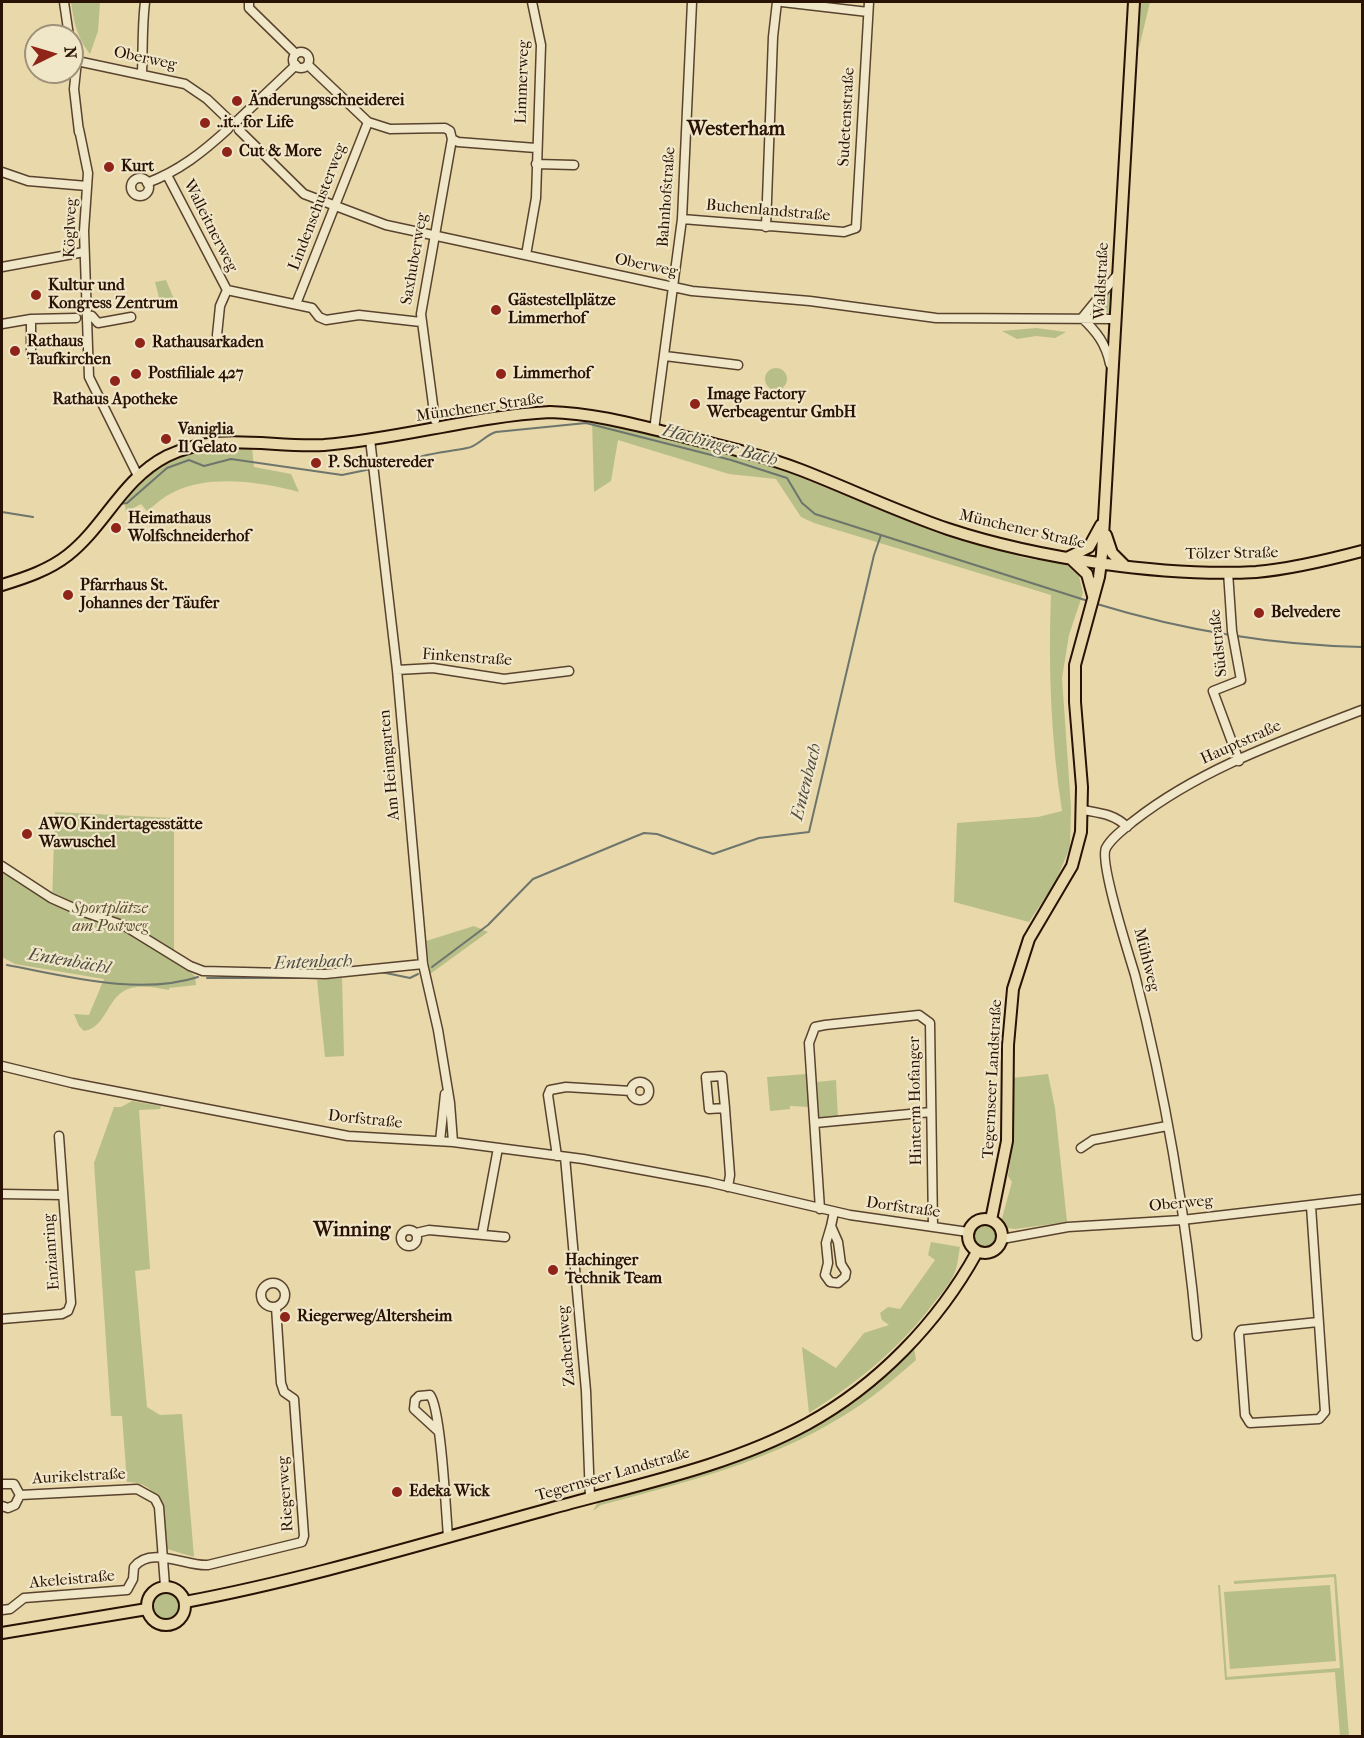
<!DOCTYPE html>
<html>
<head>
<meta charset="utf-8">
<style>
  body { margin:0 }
  #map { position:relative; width:1364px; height:1738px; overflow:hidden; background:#e8d8aa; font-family:"IM FELL French Canon",serif }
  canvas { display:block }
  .frame { position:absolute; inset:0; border:3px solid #291104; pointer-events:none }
  .north { position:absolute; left:24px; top:24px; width:60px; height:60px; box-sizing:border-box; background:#f0e6c8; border:2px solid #a0917a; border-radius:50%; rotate:85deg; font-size:16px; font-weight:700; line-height:24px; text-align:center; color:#291104 }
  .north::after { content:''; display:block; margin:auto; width:21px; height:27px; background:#8f2418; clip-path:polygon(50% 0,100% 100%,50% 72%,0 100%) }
</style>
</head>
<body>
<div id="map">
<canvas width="1364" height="1738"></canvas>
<div class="frame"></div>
<div class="north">N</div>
</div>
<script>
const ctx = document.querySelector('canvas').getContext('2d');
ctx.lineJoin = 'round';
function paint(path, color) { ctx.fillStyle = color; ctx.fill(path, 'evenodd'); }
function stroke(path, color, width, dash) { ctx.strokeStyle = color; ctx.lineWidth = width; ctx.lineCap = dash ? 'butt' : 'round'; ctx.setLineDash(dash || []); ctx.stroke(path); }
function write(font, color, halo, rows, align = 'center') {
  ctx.font = font + ' "IM FELL French Canon",serif'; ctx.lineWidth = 4.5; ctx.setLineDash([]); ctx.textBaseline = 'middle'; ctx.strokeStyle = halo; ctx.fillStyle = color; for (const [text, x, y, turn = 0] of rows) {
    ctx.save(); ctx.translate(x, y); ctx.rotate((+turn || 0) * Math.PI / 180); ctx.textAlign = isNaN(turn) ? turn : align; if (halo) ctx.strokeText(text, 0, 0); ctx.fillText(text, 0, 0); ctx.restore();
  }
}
const green = new Path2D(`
  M71,2H100L98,31L90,54C77,37 74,23 71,2Z
  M1139,2H1150L1139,48L1137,44Z
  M166,280L176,304L162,309L155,282Z
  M1107,290H1110L1109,313L1097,307Z
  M1036,328L1066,332L1055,338L1036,336L1017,339L1002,331Z
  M765 379a11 11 0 1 1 22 0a11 11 0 1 1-22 0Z
  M592,419L762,462L946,536L1025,558L1066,564L1079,576L1083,593L1069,635L1062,678L1071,808L1070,847L1056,881L1029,922L954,902L957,823L1038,817L1062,811C1051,739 1048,668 1051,595L814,523L801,517L776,479L729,474L618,440L611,481L594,492Z
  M225,446L252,448L254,467L291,474L299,492C262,482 209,474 174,492C164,496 155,505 147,511L141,504L126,512L124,498C157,460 177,453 225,446Z
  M55,812L174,818V958L195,976L196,985L169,988V990C158,988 143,985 131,988C107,994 107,1028 84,1031L79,1026L74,1014L89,1015L104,979L15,964L2,957V870L52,902Z
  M474,926L488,932L430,974L426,941Z
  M342,978L344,1056L325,1057L317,980Z
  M807,1074L809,1107L790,1106V1109L770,1111L767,1077Z
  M1048,1074L1055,1108L1067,1222L1015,1229L1006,1228L1001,1222L1012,1182L1008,1176L1012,1149V1078Z
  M836,1080L838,1118L819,1119L817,1082Z
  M132,1101L161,1106L160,1109L139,1110L150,1269L135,1271L147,1407L160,1415L182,1414L194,1557L167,1549C165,1520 165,1482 127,1482L122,1416H111L94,1163L114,1107H121Z
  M972 1237a13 13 0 1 1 26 0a13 13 0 1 1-26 0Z
  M931,1242L960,1247C958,1256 958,1266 954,1274C950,1285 940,1295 933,1304C899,1349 857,1383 809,1413L802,1347L836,1368L864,1333L889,1325L882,1320L880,1313L888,1307L900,1309L935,1260L928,1255Z
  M914,1347L916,1360C893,1380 869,1401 843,1416C769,1462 684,1483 601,1505L593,1511L599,1500L787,1439Z
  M1336,1574L1349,1736H1340L1335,1672L1225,1680L1218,1585H1220L1227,1677L1340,1668L1334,1577L1234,1584V1581Z
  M1330,1585L1336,1661L1230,1669L1224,1592Z
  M152 1606a15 15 0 1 1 30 0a15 15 0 1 1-30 0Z`);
const stream = new Path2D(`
  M376,468L390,461L398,467C418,453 443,453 467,448C477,447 485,435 496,432L586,423L731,460L787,478L802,503L815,514L1088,601
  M119,504L127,503L167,468L189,460L204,466L231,459L342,475L371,469
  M2,512L33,517
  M1097,604C1182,630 1273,645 1362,647
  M7,965C66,976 139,996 198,977
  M432,967L488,925L533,879L634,837L644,833L657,834L713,854L759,838L809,832L874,555L881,535
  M381,972L410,978L418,974
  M207,978H327`);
const minor = new Path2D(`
  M64,2L69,36
  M249,2V8L296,54
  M782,2L868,12
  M72,46L77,61L74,89L79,132
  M293 60a8 8 0 1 1 16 0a8 8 0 1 1-16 0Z
  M77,61L185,84L207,99L229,120
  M308,65L368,122L390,129L445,128L450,131L452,139L458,142L536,148
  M142,73C143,48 142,26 145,2
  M238,120L296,65
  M79,129L88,173L84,231L89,377L138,476
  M239,130L304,194L386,225L692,291L810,301L936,318L1115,319
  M536,164L574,165
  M2,172L28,181L87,186
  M167,175L227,290L312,308L319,317L326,320L359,315L421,322
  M131 187a9 9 0 1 1 18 0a9 9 0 1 1-18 0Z
  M147,183C179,171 203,152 228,129
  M682,219L844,232L856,228L869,2
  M766,227L773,37L777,2
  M526,255L536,198L541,45L532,2
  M2,267L84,252
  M296,304L368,122
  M92,316L98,323L131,317
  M1082,318C1097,332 1106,344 1110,364
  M1082,318L1117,275
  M2,324L31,319L76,318
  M217,335L220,306L227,290
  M31,354V319
  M665,356L738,365
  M435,420L421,314L452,139
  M654,430L682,219L692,2
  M370,439L397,670L423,964L438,1030L450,1103L453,1142
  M1228,572L1232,631L1241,680L1213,691L1239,761
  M397,670L433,668L504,679L569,671
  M1083,810C1099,813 1115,814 1127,827
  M2,866L51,898L78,910L125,926L190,966L203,971L325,974L423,964
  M2,1066L72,1083L348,1136L453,1142L583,1159L708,1182L850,1215L968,1232
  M631 1091a9 9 0 1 1 18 0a9 9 0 1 1-18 0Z
  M725,1108L709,1109L706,1077L722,1076L725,1108V1109L730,1175L728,1187
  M815,1123L931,1112
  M440,1141L445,1094
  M1081,1148L1093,1140L1167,1126
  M557,1156L548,1095L550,1090L566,1087L631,1091
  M565,1157L586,1391L590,1498
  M2,1194L63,1195
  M1311,1206L1325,1412L1319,1419L1250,1423L1245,1415L1239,1334L1241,1330L1318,1322
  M820,1209L809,1043L815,1027L825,1025L919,1015L930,1023L933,1227
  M831,1226L826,1243L828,1263L825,1275L830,1282L838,1283L845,1277L846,1272L841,1264L838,1242L831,1226L834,1212
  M401 1238a8 8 0 1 1 16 0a8 8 0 1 1-16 0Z
  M416,1233L429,1230L505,1237
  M482,1234L498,1148
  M1002,1239L1068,1227L1182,1220L1362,1199
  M261 1295a12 12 0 1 1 24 0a12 12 0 1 1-24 0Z
  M2,1319L62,1314L68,1311L71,1303L59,1136
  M1197,1336C1186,1215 1165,1092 1135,975C1129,955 1099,861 1106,848C1112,837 1125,828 1135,820C1202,768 1284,740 1362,710
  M438,1431L414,1409L415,1400L419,1396L430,1395C441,1408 446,1513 448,1537
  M2,1484H14L20,1495L15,1505L8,1508L2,1506
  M20,1495L137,1489L155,1499L159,1507L165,1586
  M2,1610L10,1609L24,1598L127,1590L133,1579L134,1567C151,1545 187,1567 208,1565L302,1542L304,1536L294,1399L284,1392L281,1383L276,1307`);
const major = new Path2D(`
  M1106,535L1112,553L1124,565
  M1069,557L1089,547L1101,525
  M1069,557L1087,574L1093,596
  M2,585C25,578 49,570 68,555C105,526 122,479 167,456C217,431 271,448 324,445C400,439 474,416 550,412C588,413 625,422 661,431C708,443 756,453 801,470C850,489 898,512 948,529C1036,558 1163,577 1256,572C1292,569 1328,560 1362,551
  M968 1236a17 17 0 1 1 34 0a17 17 0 1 1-34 0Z
  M991,1220L1007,1141L1008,1045L1013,989L1029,939L1072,866L1081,832L1082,787L1075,702V665L1099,577L1102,554L1134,2
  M147 1606a19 19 0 1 1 38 0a19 19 0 1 1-38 0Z
  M185,1602C308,1579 428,1542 549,1509C635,1485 728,1467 807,1424C878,1385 938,1323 977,1252
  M2,1633L147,1609`);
const markers = [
  [237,101,6,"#8f2418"],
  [205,123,6,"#8f2418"],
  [227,152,6,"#8f2418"],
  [109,167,6,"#8f2418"],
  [36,295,6,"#8f2418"],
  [496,310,6,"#8f2418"],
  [140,343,6,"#8f2418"],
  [15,351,6,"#8f2418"],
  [136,374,6,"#8f2418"],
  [501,374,6,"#8f2418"],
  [115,381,6,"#8f2418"],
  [695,404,6,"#8f2418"],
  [166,439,6,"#8f2418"],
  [316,463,6,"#8f2418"],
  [116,528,6,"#8f2418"],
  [68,595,6,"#8f2418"],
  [1259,613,6,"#8f2418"],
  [27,834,6,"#8f2418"],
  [553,1270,6,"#8f2418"],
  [285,1317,6,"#8f2418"],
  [397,1492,6,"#8f2418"]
];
const streetNames = [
  ["Oberweg",145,59,12],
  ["Limmerweg",523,82,-88],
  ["Sudetenstraße",847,117,-87],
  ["Bahnhofstraße",667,197,-86],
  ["Lindenschusterweg",318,207,-69],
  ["Buchenlandstraße",768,211,5],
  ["Walleitnerweg",210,226,63],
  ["Köglweg",71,228,-88],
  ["Saxhuberweg",415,259,-80],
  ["Oberweg",646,266,12],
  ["Waldstraße",1102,281,-87],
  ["Münchener Straße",480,408,-8],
  ["Münchener Straße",1022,530,13],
  ["Tölzer Straße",1232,554,-1],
  ["Südstraße",1219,643,-96],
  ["Finkenstraße",467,658,4],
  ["Hauptstraße",1241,743,-24],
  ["Am Heimgarten",390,765,-95],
  ["Mühlweg",1146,960,76],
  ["Tegernseer Landstraße",993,1079,-87],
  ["Hinterm Hofanger",916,1101,-91],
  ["Dorfstraße",365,1120,6],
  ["Oberweg",1181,1204,-5],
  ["Dorfstraße",903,1208,8],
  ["Enzianring",52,1252,-94],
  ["Zacherlweg",567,1346,-95],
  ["Tegernseer Landstraße",613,1475,-16],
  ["Aurikelstraße",79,1477,-3],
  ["Riegerweg",286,1494,-94],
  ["Akeleistraße",72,1580,-5]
];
const poiNames = [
  ["Änderungsschneiderei",249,101],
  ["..it.. for Life",217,123],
  ["Cut & More",239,152],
  ["Kurt",121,167],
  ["Kultur und",48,286],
  ["Kongress Zentrum",48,304],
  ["Gästestellplätze",508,301],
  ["Limmerhof",508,319],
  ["Rathaus",27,342],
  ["Taufkirchen",27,360],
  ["Rathausarkaden",152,343],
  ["Postfiliale 427",148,374],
  ["Limmerhof",513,374],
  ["Image Factory",707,395],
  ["Werbeagentur GmbH",707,413],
  ["Rathaus Apotheke",115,400,"center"],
  ["Vaniglia",178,430],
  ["Il Gelato",178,448],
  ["P. Schustereder",328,463],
  ["Heimathaus",128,519],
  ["Wolfschneiderhof",128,537],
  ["Pfarrhaus St.",80,586],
  ["Johannes der Täufer",80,604],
  ["Belvedere",1271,613],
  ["AWO Kindertagesstätte",39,825],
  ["Wawuschel",39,843],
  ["Hachinger",565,1261],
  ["Technik Team",565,1279],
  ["Riegerweg/Altersheim",297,1317],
  ["Edeka Wick",409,1492]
];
const parkNames = [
  ["Sportplätze",110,909],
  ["am Postweg",110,927]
];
const waterNames = [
  ["Hachinger Bach",720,446,15],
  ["Entenbach",807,782,-76],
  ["Entenbächl",69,962,10],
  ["Entenbach",313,963,-2]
];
const quarterNames = [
  ["Westerham",736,130],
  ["Winning",352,1231]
];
paint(green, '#b7be87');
stroke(stream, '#6d756c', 2);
stroke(minor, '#59432e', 11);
stroke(major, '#291104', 14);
stroke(minor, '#f0e6c8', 8);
stroke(major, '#e8d8aa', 10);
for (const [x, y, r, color] of markers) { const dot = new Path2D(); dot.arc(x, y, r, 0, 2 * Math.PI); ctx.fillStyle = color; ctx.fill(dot); stroke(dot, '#f0e6c8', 2); }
write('16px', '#291104', '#f0e6c8', streetNames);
write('bold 16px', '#291104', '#f0e6c8', poiNames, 'left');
write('italic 16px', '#5b4e32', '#f0e6c8', parkNames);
write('italic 18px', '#514b41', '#f0e6c8', waterNames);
write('bold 20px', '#291104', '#f0e6c8', quarterNames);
</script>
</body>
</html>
